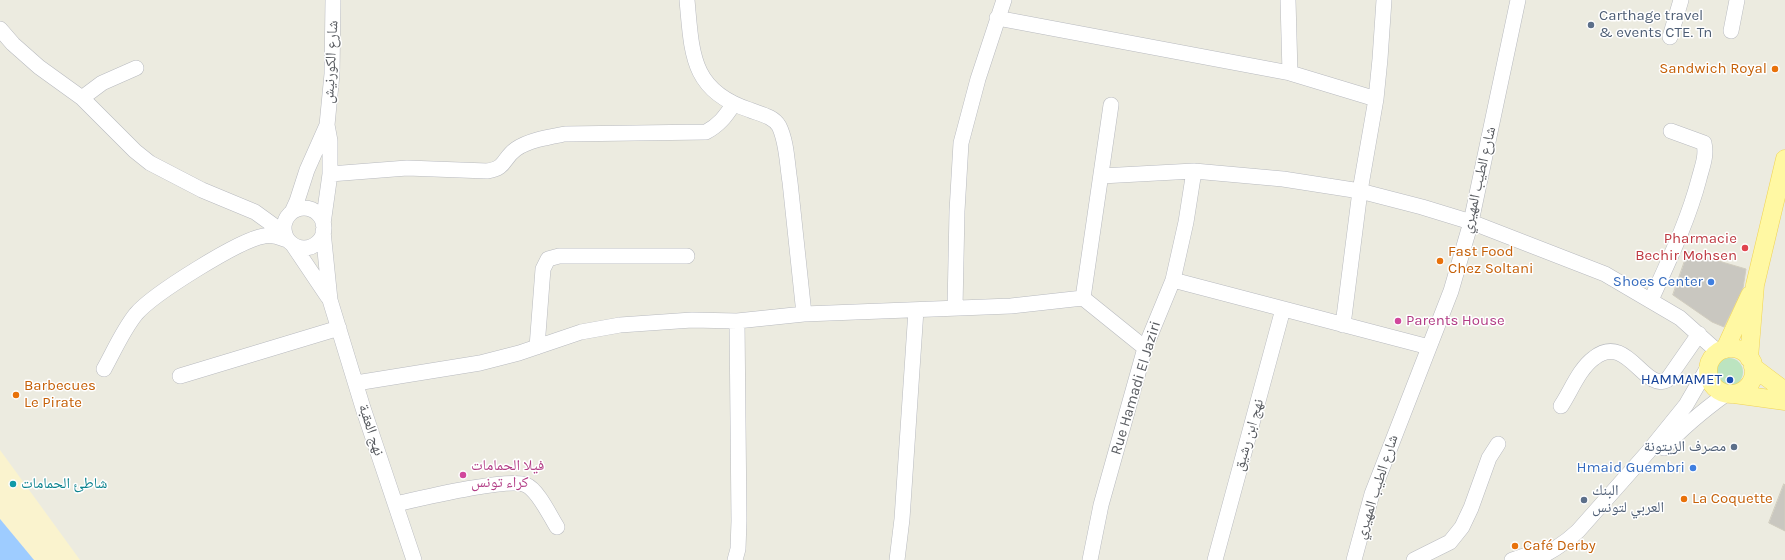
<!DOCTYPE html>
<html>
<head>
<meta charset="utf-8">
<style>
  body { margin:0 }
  canvas { display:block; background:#ecebe0 }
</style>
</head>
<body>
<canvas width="1785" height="560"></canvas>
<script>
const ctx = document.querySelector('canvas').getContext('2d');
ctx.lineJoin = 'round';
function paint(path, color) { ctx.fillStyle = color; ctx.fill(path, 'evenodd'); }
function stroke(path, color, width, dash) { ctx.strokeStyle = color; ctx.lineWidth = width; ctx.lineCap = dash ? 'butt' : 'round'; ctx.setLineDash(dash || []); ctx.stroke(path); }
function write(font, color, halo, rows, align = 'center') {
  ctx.font = font + ' Karla,"Noto Naskh Arabic",sans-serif'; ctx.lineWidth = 3; ctx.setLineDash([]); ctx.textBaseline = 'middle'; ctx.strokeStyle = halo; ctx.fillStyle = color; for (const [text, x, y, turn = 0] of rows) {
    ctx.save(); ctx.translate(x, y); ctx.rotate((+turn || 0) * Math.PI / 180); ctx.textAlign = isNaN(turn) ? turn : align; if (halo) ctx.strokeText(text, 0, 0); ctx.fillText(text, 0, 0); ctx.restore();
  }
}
const green = new Path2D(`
  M1715 372a14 14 0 1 1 28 0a14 14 0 1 1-28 0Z`);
const sand = new Path2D(`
  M0,450L80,560H34L0,519Z`);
const water = new Path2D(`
  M0,519L34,560H0Z`);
const building = new Path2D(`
  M1688,252L1746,269L1743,288L1724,327L1712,322L1673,295Z
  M1784,484L1785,485V531L1769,523Z`);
const minor = new Path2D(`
  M687,0C692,54 691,91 750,110C760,114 773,116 779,126C787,142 787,164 790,182C795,226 799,270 804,314
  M1288,0L1290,73
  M997,18L1290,73L1376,99
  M0,29L13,44L39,67L82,98L135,151L150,163L202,190L255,212L284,233
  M1731,31L1737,0
  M1670,37L1681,0
  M82,98L102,83L136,68
  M330,174L407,168L487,171C507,168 502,159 516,149C529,140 549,137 565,134L706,132C719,125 725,117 733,105
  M1101,176L1194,171L1283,179L1360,191L1422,207L1471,222L1605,274L1680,318L1718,352
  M284 228a20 20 0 1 1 40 0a20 20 0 1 1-40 0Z
  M292,212L297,201L307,170L327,125
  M323,224L330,174V141L327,125L332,74L333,0
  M323,231L330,300L363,408L414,560
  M293,245L328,297
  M1173,280L1429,347
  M1083,298L1111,105
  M1651,300C1669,260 1688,221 1699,179C1702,167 1707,156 1704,143L1671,131
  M955,308L957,211L961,143L978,79L1004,0
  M1343,325L1360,191L1376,99L1380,59L1384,0
  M537,347L543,269L548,259L559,256H687
  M104,369C114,351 123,330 136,314C153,294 239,240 264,236C272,234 279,237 287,240
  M180,376L339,328
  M356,383L480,363L519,353L581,332L620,325L692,320L737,321L804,314L1011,306L1083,298L1145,348
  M1561,406C1571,391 1579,369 1594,358C1627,332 1644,392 1667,380L1699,334
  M1664,448C1683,427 1704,410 1726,394
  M396,504C418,499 509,477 526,485C538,490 550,516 557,527
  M735,560L738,549L739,521L737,321
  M897,560L902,519L916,310
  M1090,560L1101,505L1145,348L1173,280L1186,222L1194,171
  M1215,560L1283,309
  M1354,560L1372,494L1451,291L1471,222L1518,0
  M1414,560L1450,542L1462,527L1471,508L1489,458L1498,444
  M1512,560L1541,550
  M1533,560C1550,553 1564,544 1578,531L1648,452L1686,405L1708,367`);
const major = new Path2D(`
  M1708 371a23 23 0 1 1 46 0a23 23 0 1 1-46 0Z
  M1725,349L1750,295
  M1749,358L1755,285L1785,159
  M1753,367L1785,391
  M1734,394L1785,401`);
const markers = [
  [1591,25,4,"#5c6f8a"],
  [1775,69,4,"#e8710a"],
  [1745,248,4,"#e0444e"],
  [1440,261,4,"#e8710a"],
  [1711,282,4,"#3f7fe0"],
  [1398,321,4,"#d1479c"],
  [1730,380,4,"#1a4fb4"],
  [16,395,4,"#e8710a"],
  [1734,447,4,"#5c6f8a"],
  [1693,468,4,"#3f7fe0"],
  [463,475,4,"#d1479c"],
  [13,484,4,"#0f9aa8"],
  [1684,499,4,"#e8710a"],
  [1584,500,4,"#5c6f8a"],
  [1515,546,4,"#e8710a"]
];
const serviceNames = [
  ["Carthage travel",1599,16],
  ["& events CTE. Tn",1599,33],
  ["مصرف الزيتونة",1726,447,"right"],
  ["البنك",1592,491],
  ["العربي لتونس",1592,508]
];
const streetNames = [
  ["شارع الكورنيش",331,62,-87],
  ["شارع الطيب المهيري",1479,180,-77],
  ["Rue Hamadi El Jaziri",1136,388,-73],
  ["نهج العقبة",371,430,72],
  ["نهج ابن رشيق",1249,435,-74],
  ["شارع الطيب المهيري",1377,487,-72]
];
const foodNames = [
  ["Sandwich Royal",1767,69,"right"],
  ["Fast Food",1448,252],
  ["Chez Soltani",1448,269],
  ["Barbecues",24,386],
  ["Le Pirate",24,403],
  ["La Coquette",1692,499],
  ["Café Derby",1523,546]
];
const healthNames = [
  ["Pharmacie",1737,239],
  ["Bechir Mohsen",1737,256]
];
const shopNames = [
  ["Shoes Center",1703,282],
  ["Hmaid Guembri",1685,468]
];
const hotelNames = [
  ["Parents House",1406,321],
  ["فيلا الحمامات",471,466],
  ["كراء تونس",471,483]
];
const transitNames = [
  ["HAMMAMET",1722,380]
];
const cultureNames = [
  ["شاطئ الحمامات",21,484]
];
paint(green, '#bce4c0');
paint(sand, '#faf3ce');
paint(water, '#9eccff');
paint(building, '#c9c7c0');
stroke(building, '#d1cdbf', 1);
stroke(minor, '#b8babf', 16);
stroke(major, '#f0d355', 19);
stroke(minor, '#fff', 15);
stroke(major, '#fff8a3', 18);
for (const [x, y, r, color] of markers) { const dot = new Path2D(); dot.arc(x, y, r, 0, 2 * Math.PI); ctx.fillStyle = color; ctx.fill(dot); stroke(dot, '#fff', 1.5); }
write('15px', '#4e5e75', '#fff', serviceNames, 'left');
write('15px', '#595c61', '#fff', streetNames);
write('15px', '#c56008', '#fff', foodNames, 'left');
write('15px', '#be3a42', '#fff', healthNames, 'right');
write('15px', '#366cbe', '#fff', shopNames, 'right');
write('15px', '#b23c85', '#fff', hotelNames, 'left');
write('15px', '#164399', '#fff', transitNames, 'right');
write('15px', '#0d838f', '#fff', cultureNames, 'left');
</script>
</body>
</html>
